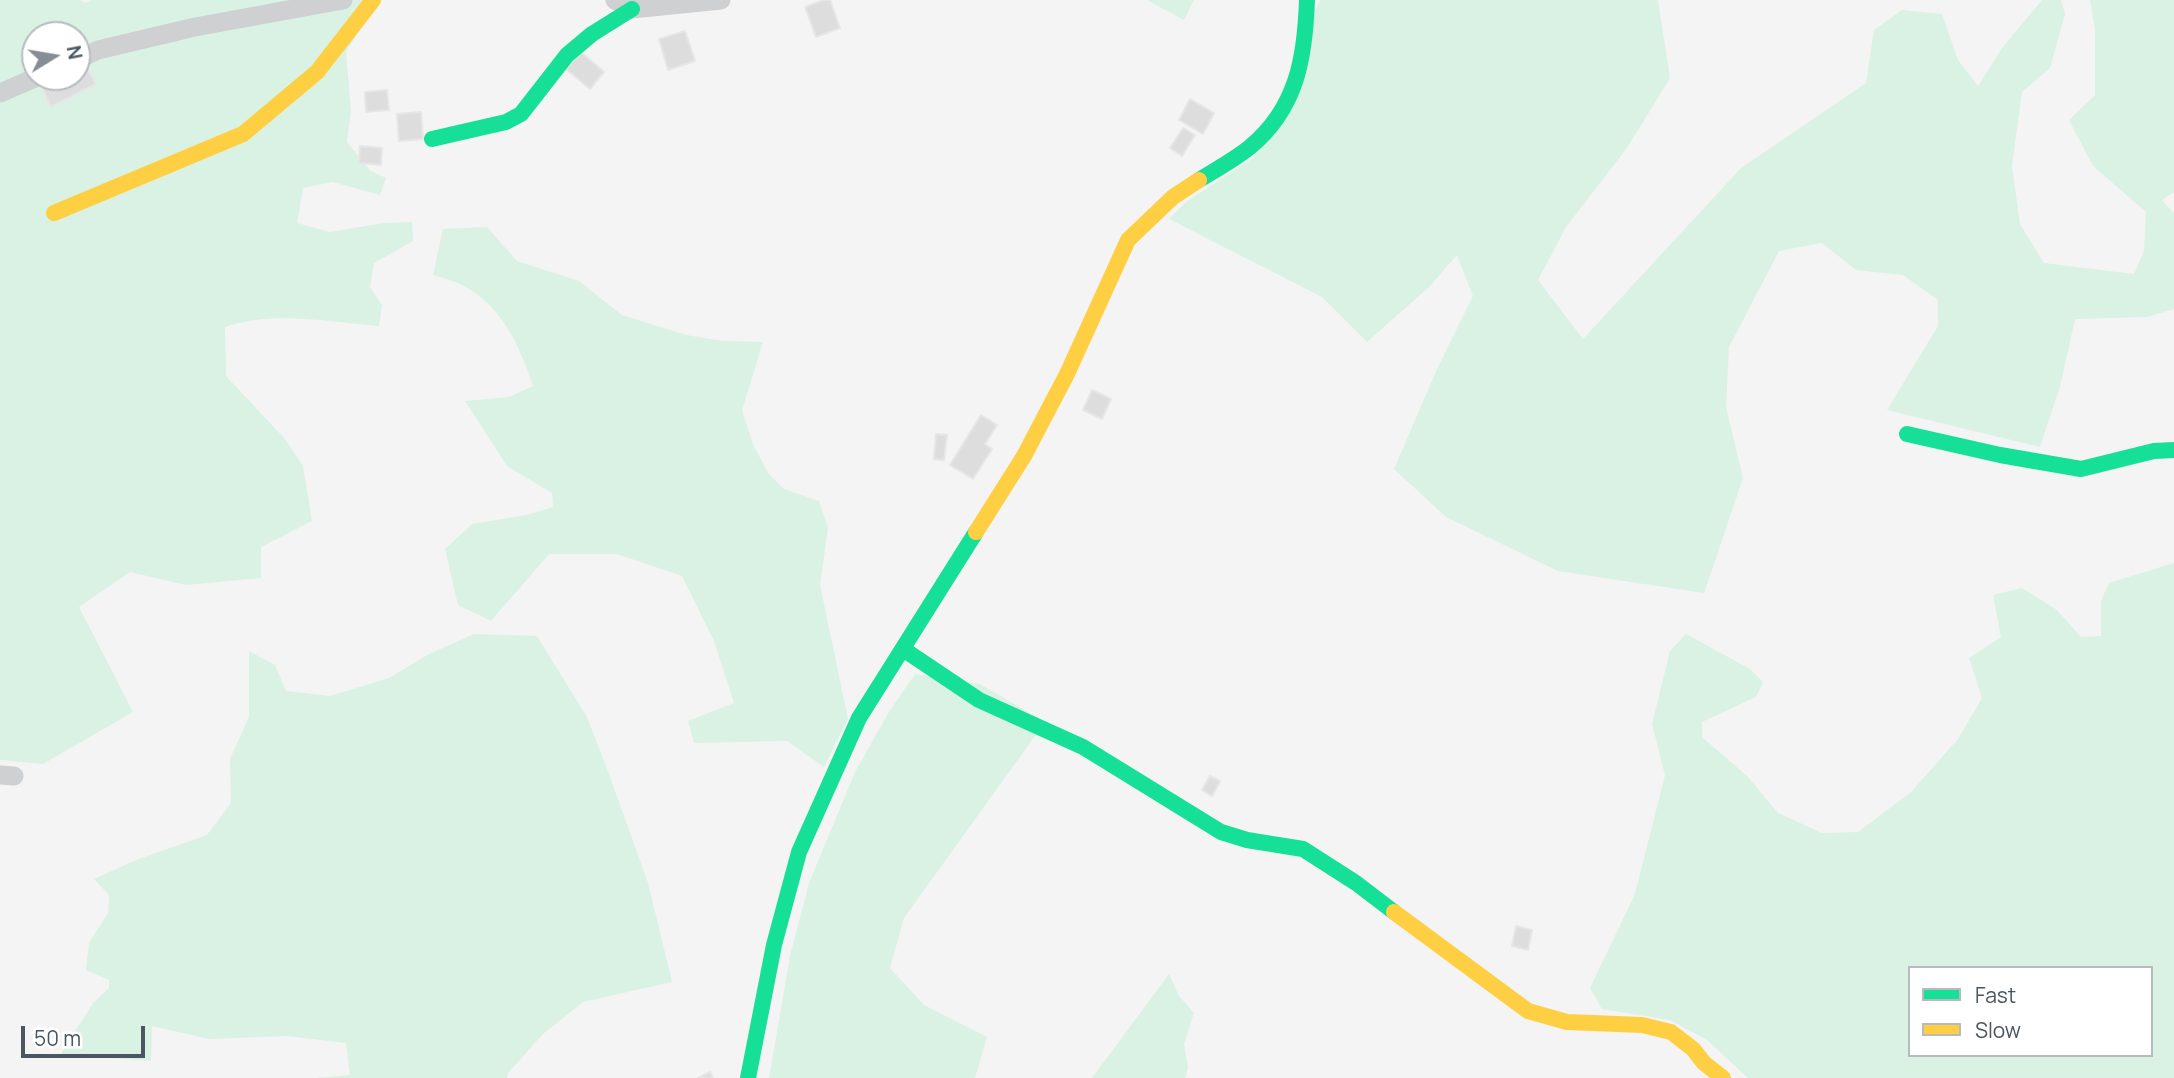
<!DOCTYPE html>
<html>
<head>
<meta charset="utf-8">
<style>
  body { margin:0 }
  #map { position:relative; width:2174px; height:1078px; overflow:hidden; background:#f4f4f4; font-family:Manrope,sans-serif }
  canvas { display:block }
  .legend { position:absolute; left:1908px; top:966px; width:245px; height:91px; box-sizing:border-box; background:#fff; border:2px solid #b7bbc0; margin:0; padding:9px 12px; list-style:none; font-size:21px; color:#4a5661 }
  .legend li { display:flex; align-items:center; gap:14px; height:35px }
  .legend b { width:35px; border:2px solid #b7bbc0 }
  .north { position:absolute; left:21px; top:21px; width:70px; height:70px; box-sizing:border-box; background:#fff; border:2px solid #b7bbc0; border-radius:50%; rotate:79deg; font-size:19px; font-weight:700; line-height:28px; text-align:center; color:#4a5661 }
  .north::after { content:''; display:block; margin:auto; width:24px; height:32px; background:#868d94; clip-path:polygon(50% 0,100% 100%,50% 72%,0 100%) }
  .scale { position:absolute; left:21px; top:1026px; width:124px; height:32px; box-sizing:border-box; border:4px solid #4a5661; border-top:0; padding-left:9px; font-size:21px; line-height:24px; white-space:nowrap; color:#4a5661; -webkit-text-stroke:5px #fff; paint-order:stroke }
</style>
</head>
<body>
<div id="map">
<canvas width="2174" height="1078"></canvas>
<ul class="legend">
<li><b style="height:9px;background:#16e098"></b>Fast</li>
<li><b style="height:9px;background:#ffcf43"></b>Slow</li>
</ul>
<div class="north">N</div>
<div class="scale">50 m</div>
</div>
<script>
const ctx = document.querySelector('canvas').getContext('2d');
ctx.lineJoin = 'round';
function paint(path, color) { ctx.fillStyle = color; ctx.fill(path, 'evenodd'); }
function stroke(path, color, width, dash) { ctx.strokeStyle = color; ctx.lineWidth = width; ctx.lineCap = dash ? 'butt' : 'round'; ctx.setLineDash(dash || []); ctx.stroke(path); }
const green = new Path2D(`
  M0,0H80L86,3L92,0H379L346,52L351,111L347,142L371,171L386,178L380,195L333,182L303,188L297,223L330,232L384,223L412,222L413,241L374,263L370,287L382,305L379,326C329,322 272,310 225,327L226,376L285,439L303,466L312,521L261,547V578L186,585L130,572L79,607L133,712L43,764L0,760ZM35,35H77V77H35Z
  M1147,0H1194L1184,20Z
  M1320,0H1658L1670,78L1627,148L1566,227L1538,280L1583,339L1741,168L1866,83L1874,30L1902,10L1942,14L1958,60L1978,86L2002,48L2042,0H2061L2065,14L2050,68L2022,92L2012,166L2020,224L2044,263L2134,274L2144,251L2146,212L2093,166L2069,120L2095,95V29L2090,0H2174V192L2162,200L2174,213V309L2147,317L2075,319L2060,387L2040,447L1887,410L1938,326V300L1903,275L1856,270L1822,243L1779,251L1729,347L1726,407L1743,478L1704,593L1558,571L1446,517L1394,469L1437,369L1473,296L1457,255L1429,287L1367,342L1322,297L1169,219L1186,202L1253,158Z
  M487,227L517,261L579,281L622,315L686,335L723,341L763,342L742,410L754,447L769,474L784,489L819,501L828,528L820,585L848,719L824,767L787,741L694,743L688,721L734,703L714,641L682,576L617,554H549L491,621L458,605L445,549L472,524L527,515L553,507L552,493L507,466L465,401L509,397L533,386C520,347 503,307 464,286C454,281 443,278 433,275L443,229Z
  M2174,563V1078H1748L1707,1040L1670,1020L1602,1009L1590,988L1635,894L1665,775L1652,724L1670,651L1686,634L1750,669L1763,682L1756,697L1702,722V737L1747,776L1778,813L1822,833L1858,832L1911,792L1958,739L1982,698L1969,658L2001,637L1993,595L2022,588L2057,610L2081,637L2101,636V601L2109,583ZM1910,968H2151V1055H1910Z
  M474,634L537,636L587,717L609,774L648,883L672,982L583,1002L543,1034L508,1073L507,1078H316L350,1075L346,1043L287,1036L209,1039L152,1026L151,1061L61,1054L93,1003L109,988V980L86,970L89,943L108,913L109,895L94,879L136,860L207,835L231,803L230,759L249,717V651L275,665L286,691L330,696L389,678L429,654Z
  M915,674L980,684L1045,722L904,918L890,968L924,1005L987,1037L975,1078H769L790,956L809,883L855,772L889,712Z
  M1169,974L1179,996L1194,1013L1184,1044L1188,1068L1185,1078H1092Z`);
const building = new Path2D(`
  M824,0H830L840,28L816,37L805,7Z
  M685,31L695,61L668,70L659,39Z
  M581,52L604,72L590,89L566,69Z
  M83,60L96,84L51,107L39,82L50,77H77V63Z
  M387,90L389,110L366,112L365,92Z
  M1190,99L1214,113L1203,134L1179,120Z
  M421,112L423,139L399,141L397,114Z
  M1183,128L1195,135L1182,156L1170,148Z
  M360,146L382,148L381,165L359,163Z
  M1092,390L1111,399L1102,419L1083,410Z
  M981,415L997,425L985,444L992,449L973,479L950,465Z
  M936,434L947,435L944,460L934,459Z
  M1210,776L1220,781L1212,796L1202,790Z
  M1516,926L1532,930L1528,950L1512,946Z
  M710,1072L713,1078H698Z`);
const street = new Path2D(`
  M615,0L632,9L721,0
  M77,60L98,50L195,27L343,0
  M0,93L37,77
  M0,775L14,776`);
const fast = new Path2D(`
  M432,139L506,122L521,114L567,55L592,34L632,9
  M1199,180C1215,170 1234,160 1250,147C1297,108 1305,58 1307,0
  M1907,434L2000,455L2081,469L2154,451L2174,450
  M903,649L979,700L1083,747L1221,832L1247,840L1303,849L1356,883L1394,912
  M748,1078L774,945L799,852L859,718L976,532`);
const slow = new Path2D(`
  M54,213L243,134L317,72L373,0
  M976,532L1024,456L1067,374L1128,240L1173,197L1199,180
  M1394,912L1528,1011L1567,1022L1642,1025L1671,1032L1693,1049L1704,1063L1723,1078`);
paint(green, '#d9f2e3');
paint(building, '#ddddde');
stroke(building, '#e5e6e7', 2);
stroke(street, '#ced0d2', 19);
stroke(fast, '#16e098', 16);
stroke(slow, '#ffcf43', 16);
</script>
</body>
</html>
